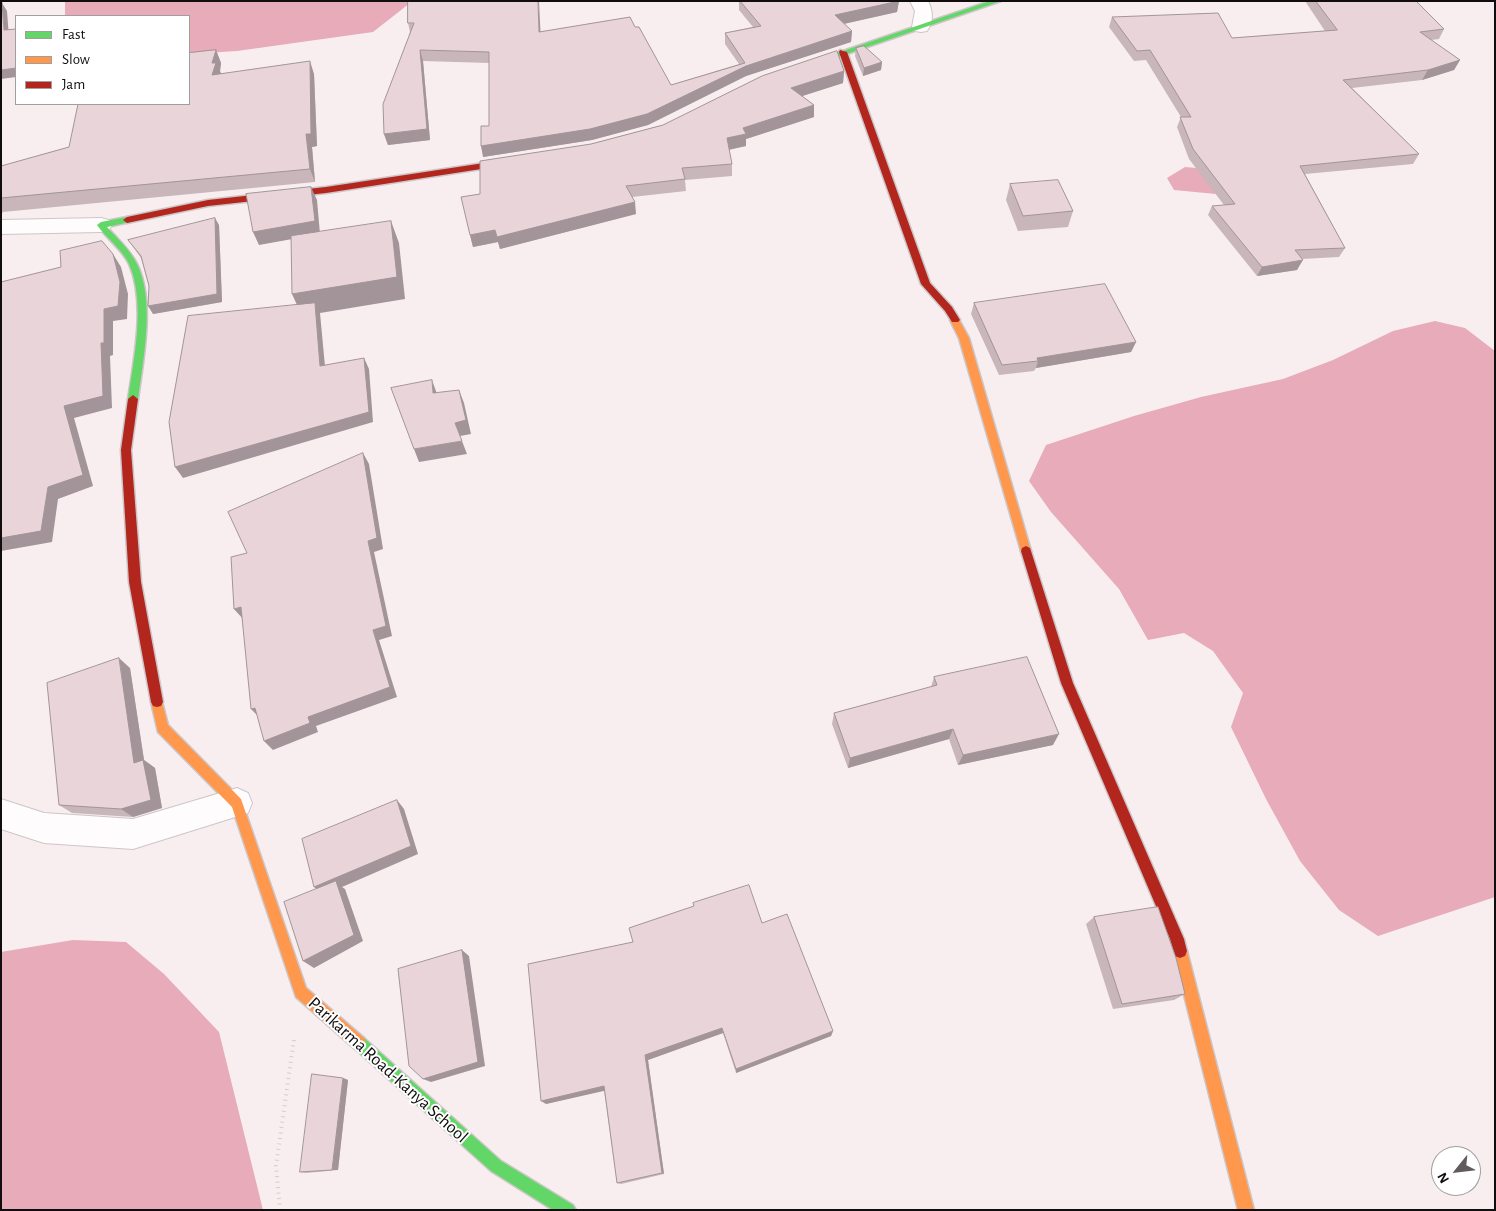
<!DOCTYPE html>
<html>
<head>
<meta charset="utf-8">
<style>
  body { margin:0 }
  #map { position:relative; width:1496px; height:1211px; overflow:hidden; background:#f8eef0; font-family:"Alegreya Sans",sans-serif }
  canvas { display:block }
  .frame { position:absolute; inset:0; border:2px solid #110c0d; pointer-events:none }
  .legend { position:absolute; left:15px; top:15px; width:175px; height:90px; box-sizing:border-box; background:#fff; border:1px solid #a09e9e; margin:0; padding:6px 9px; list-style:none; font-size:15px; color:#110c0d }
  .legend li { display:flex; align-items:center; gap:10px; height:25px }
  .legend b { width:25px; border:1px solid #a09e9e }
  .north { position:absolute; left:1431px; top:1146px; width:50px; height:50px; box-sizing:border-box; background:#fff; border:1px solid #a09e9e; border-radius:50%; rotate:241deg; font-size:14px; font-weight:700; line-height:20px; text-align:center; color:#110c0d }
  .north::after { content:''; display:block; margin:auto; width:18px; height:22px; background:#625b5c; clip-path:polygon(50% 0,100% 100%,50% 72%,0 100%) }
</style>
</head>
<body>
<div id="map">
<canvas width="1496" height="1211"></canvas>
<div class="frame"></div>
<ul class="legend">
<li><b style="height:6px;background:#63d668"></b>Fast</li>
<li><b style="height:6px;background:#ff974d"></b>Slow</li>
<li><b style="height:6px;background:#b3261e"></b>Jam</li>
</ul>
<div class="north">N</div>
</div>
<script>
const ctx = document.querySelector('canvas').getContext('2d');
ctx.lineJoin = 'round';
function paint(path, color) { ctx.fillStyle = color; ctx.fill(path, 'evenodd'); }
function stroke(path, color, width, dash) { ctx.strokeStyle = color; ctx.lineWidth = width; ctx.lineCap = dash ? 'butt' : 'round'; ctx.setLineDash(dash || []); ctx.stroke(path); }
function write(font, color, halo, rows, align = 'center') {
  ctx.font = font + ' "Alegreya Sans",sans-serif'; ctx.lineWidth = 4; ctx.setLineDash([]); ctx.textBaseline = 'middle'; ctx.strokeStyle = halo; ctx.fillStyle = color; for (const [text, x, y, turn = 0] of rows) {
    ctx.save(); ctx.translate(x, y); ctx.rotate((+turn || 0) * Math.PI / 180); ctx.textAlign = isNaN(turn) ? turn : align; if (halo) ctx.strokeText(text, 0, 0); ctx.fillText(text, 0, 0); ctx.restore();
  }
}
const water = new Path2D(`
  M65,1H409L410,3L373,32L237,51L189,54V16H65Z
  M1185,167L1209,169L1216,194L1174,190L1167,178Z
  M1435,321L1465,328L1495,351V897L1378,936L1339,910L1300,861L1266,799L1231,727L1243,693L1213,651L1184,633L1148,640L1119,589L1051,512L1029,481L1046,445L1134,416L1201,397L1283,379L1333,360L1393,331Z
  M73,940L126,942L164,974L219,1032L263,1210H1V952Z`);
const path = new Path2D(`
  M280,1210L276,1166L294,1039`);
const street = new Path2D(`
  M910,1H928C933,11 934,21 927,31L921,32L915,31L912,27L915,11Z
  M101,218L109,220L112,225L109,230L101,232L1,234V220Z
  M237,788L248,793L252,803L248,813L133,849L44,843L1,829V799L44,813L133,819Z`);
const fast = new Path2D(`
  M990,1H1001L806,68L799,66Z
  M127,217L130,218V222L107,227C117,238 129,249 136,262C156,299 143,360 138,399L133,403L128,399C134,359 146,302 129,264C122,249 106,238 97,225L101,222Z
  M359,1036L364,1038L501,1161L573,1205L576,1210H553L491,1171L354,1048L352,1043L354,1038Z`);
const slow = new Path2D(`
  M955,317L958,318L969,338L1031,551L1030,554H1022L1021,551L959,338L950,320Z
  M157,697L161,698L168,725L241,799L306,988L364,1038L366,1043L364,1048L359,1050L354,1048L296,997L232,807L158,732L151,702L153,698Z
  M1180,944L1185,946L1187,951L1254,1210H1238L1173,951L1175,946Z`);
const jam = new Path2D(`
  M840,50L847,52L930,283L952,307L960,320L958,322H952L945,311L921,284L839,52Z
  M517,158L521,161L520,163L326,193L208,206L127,223L123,220L127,217L208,200L326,187Z
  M133,395L138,399L131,450L141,582L163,702L161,706L157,707L153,706L151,702L129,582L121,450L128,399Z
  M1026,546L1030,548L1031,551L1073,683L1184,939L1187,951L1185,956L1180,958L1175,956L1170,939L1061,683L1021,551L1022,548Z`);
const wall = new Path2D(`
  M739,1H899L897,12L844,24L852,31L851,42L746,76L648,125L592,140L483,157L489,126V63L423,61L430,140L388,145L384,134L410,32L408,23L541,32L635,27L671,85L739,64L725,44V33L753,27L739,10Z
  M1305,1H1416L1444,29L1439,39L1431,40L1460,60L1454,70L1422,80L1352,88L1419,154L1413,164L1305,174L1345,248L1339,257L1302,259L1297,270L1257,276L1208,215L1212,206L1224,205L1189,159L1177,127L1181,117L1146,60L1134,61L1109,27L1112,17L1232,38L1325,31Z
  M856,48L882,62L881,70L863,76L855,56Z
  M216,50L221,63L220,71L221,73L314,74L317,146L312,147L315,182L3,212L1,215V166L69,147Z
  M844,71L843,83L802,96L814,105V117L746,139V146L729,150L732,164V176L685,180L686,191L632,197L636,214L500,249L498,242L473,247L470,235L480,194L591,144L663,125Z
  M1010,184L1073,211L1068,227L1018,231L1006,200Z
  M219,225L222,302L153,314L149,286L141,258L128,240Z
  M974,303L1136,342L1131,352L1036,368L1034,371L999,375L971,314Z
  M130,668L144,760L155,768L162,808L133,817L72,813L59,805Z
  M934,677L1053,745L958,765L949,739L848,768L832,724L834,713L931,687Z
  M1094,917L1185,994L1174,1000L1113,1009L1086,924Z
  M762,923L833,1031L831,1036L736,1073L723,1033L648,1060L664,1174L621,1184L617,1183L604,1090L546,1104L633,942Z
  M343,1078L348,1080L338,1170L306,1173L300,1172Z`);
const shadedWall = new Path2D(`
  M538,1H539L541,43L539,32Z
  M899,1L897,12L834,26L835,15Z
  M2,3L7,11L9,38L4,30Z
  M852,31L851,42L746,76L648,125L592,140L483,157L481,146L746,66Z
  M216,50L221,63L220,71L222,76L212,75V63Z
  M420,50L423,61L430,140L388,145L384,134Z
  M1460,60L1454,70L1422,80L1428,70Z
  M310,61L314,74L317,146L312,147L315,182L310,169L306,134Z
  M882,62L881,70L863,76L864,68Z
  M16,68V77L1,79V70Z
  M844,71L843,83L790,100L791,88Z
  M814,105V117L746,139V146L727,150V138L743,128Z
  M311,187L317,200L320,234L259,245L253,232Z
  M635,202L636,214L500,249L498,242L473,247L470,235Z
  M215,218L219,225L222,302L153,314L148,306Z
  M391,221L399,243L405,299L320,313L326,377L320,366L302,316L292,294Z
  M113,254L121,267L128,294L127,319L113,321V355L110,356L112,408L74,418L93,486L58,499L52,542L1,551V538L48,487L64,406L101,343L104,309Z
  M1303,260L1297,270L1257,276L1262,267Z
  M1136,342L1131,352L1036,368L1038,361L1037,358Z
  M364,358L369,369L373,422L183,478L175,467Z
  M432,380L437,394L433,393Z
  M459,390L464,403L471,434L460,436L455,423Z
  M462,441L467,454L419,462L414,449Z
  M363,453L369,464L383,549L374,552L392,636L379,640L397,697L316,726L318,732L273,750L264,741L373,630Z
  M241,607L243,619L234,609Z
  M119,658L130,668L144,760L155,768L162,808L133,817L121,809L134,763Z
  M255,708L260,718L251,709Z
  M953,729L949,739L848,768L850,758Z
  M1059,734L1053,745L958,765L963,755Z
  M397,800L404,809L418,854L342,887L345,889L363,941L314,968L303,961L324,894L314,887Z
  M462,950L469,956L485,1066L431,1082L423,1079Z
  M722,1028L723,1033L648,1060L664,1174L662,1173L645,1055Z
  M833,1031L831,1036L736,1073V1069Z
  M343,1078L348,1080L338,1170H332Z
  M604,1086L608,1090L546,1104L541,1101Z`);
const building = new Path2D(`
  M408,1H538L539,32L630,17L635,27H639L671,85L745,63L725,33L761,26L740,1H899L835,15L852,31L746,66L647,114L590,129L481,146V126H489V52L420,50L427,129L384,134L383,104L414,23H408Z
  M1316,1H1416L1444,29L1420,32L1460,60L1428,70L1343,80L1419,154L1300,166L1345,248L1295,250L1303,260L1262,267L1212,206L1235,204L1193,149L1180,117H1191L1150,50L1137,51L1112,17L1218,13L1232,38L1337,30Z
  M2,3L4,30L16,29V68L1,70Z
  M864,46L882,62L864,68L856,48Z
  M216,50L212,63H216L212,75L310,61L311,134H306L310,169L1,198V166L69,147L78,104H189V53Z
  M837,51L844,71L791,88L814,105L743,128L746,134L727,138L732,164L682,168L685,179L626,186L635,202L497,237L495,230L470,235L461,197L480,194V161L591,144L663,125L762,76Z
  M1058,180L1073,211L1023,216L1010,184Z
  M311,187L315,221L253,232L246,194Z
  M215,218L217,294L148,306L149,286L141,256L128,240Z
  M391,221L397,277L292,294L291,236Z
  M102,241L113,254L120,282L118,306L104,309V343H101L103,396L64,406L83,475L48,487L41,531L1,538V282L61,267L60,251Z
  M1105,284L1136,342L1037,358L1038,361L1002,365L974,303Z
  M315,303L320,366L364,358L369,412L175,467L169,422L188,316Z
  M432,380L433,393L459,390L466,420L455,423L462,441L414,449L391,388Z
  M363,453L377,538L368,541L386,626L373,630L390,687L308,717L310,723L264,741L255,708L251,709L241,607L234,609L231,557L247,553L228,512Z
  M1027,657L1059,734L963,755L953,729L850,758L834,713L937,685L934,677Z
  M119,658L134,763L143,760L151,800L121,809L59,805L47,683Z
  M397,800L411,846L314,887L302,839Z
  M336,881L354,935L303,961L284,902Z
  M749,885L762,923L787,914L833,1031L736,1069L722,1028L645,1055L662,1173L617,1183L604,1086L541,1101L528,964L633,942L629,928L694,906L693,903Z
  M1158,907L1176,958L1185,994L1122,1004L1094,917Z
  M462,950L478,1062L423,1079L409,1066L398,969Z
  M312,1074L343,1078L332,1170L300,1172Z`);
const nearStreetnames = [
  ["Parikarma Road-Kanya School",388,1070,42]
];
paint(water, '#e7abb9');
stroke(street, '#cdc6c7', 2);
stroke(fast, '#cdc6c7', 3);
stroke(slow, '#cdc6c7', 3);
stroke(jam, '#cdc6c7', 3);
stroke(path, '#d1cecf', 4, [1, 4.5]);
paint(street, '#fefcfd');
paint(fast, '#63d668');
paint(slow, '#ff974d');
paint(jam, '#b3261e');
paint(wall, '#c8b6bb');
paint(shadedWall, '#a29498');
paint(building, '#e8d4d9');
stroke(building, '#a29498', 1);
write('18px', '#110c0d', '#fff', nearStreetnames);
</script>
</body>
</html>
